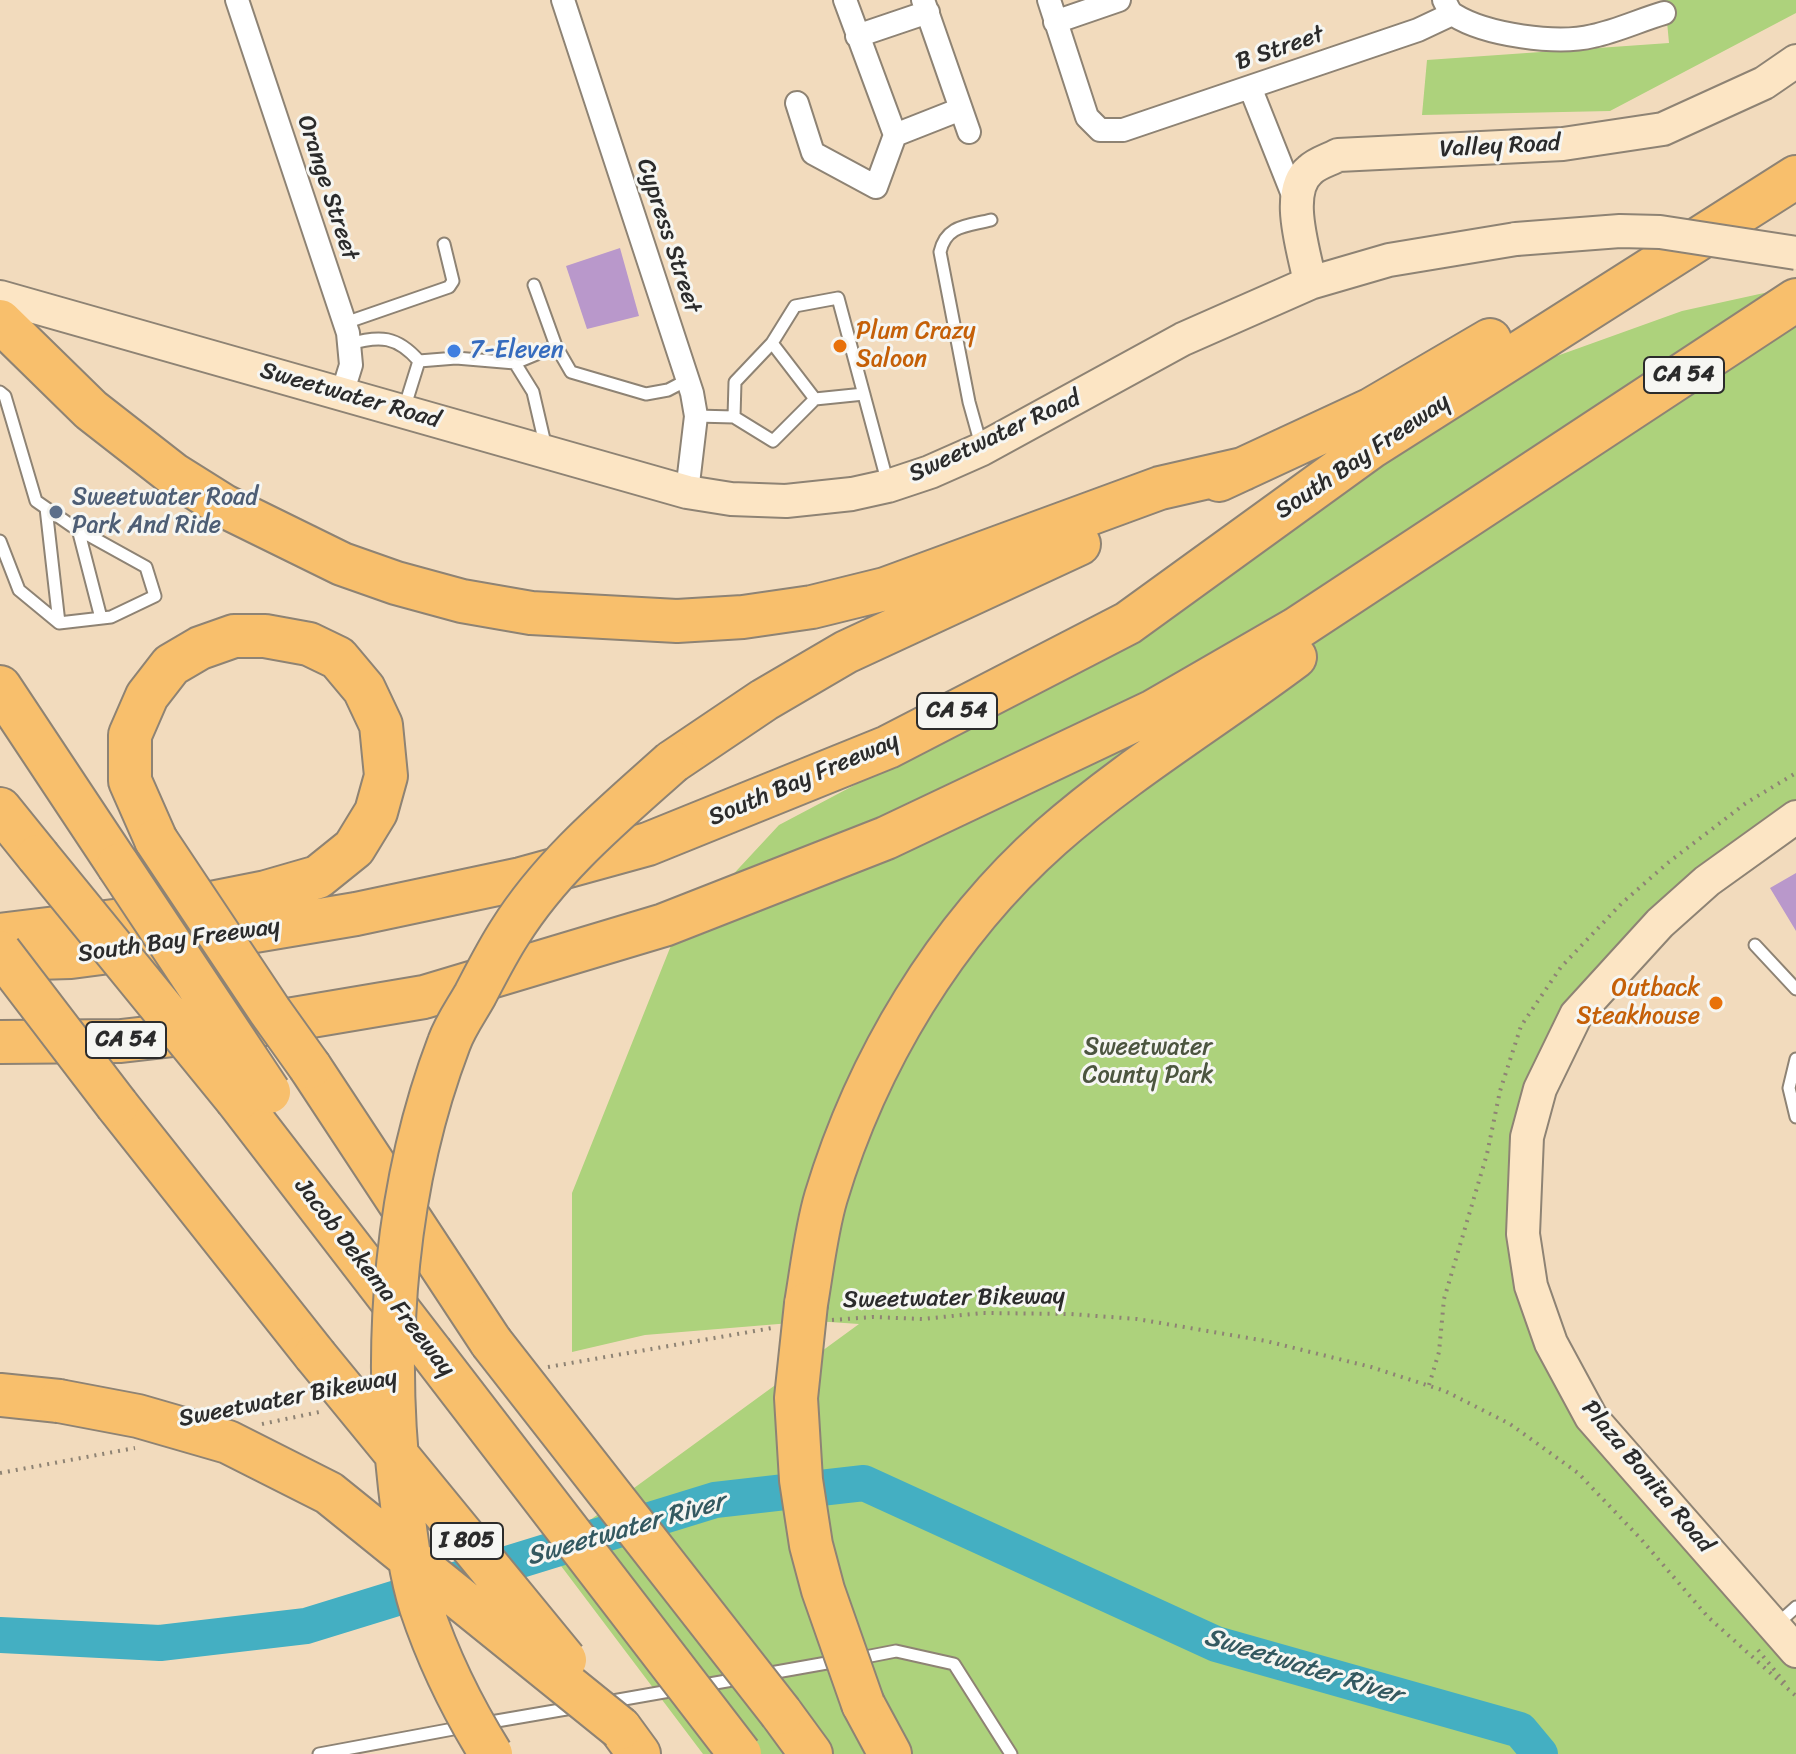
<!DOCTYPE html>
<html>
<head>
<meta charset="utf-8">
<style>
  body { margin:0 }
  canvas { display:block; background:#f2dbbd }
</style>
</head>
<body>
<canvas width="1796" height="1754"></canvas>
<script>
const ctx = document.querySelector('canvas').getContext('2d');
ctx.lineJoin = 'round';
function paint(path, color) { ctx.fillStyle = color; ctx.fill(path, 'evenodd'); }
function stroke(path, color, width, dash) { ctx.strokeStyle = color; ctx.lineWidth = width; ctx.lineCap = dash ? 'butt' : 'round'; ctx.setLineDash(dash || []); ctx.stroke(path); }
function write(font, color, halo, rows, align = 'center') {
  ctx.font = font + ' Sriracha,sans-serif'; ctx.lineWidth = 6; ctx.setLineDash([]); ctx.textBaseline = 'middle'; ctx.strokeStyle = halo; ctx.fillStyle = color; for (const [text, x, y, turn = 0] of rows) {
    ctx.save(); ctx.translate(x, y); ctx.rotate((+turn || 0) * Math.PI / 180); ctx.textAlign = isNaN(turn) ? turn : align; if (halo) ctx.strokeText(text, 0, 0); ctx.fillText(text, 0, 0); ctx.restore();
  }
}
const green = new Path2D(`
  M1665,0H1796V13L1610,111L1422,115L1427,60L1669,43Z
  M1796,286V815L1602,983L1523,1169L1563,1367L1796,1648V1754H703L549,1550L859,1324L815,1321L645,1335L572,1352V1193L674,938L779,825L902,760L1465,389L1682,311Z`);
const river = new Path2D(`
  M0,1635L160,1643L306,1626L715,1500L864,1483L1216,1644L1520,1730L1540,1754`);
const building = new Path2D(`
  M620,248L639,316L587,329L566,266Z
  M1796,873V931L1770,888Z`);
const path = new Path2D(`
  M832,1320L873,1317L922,1319L983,1313L1070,1314L1137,1319L1266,1341L1371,1367L1445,1391L1510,1424L1578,1473L1640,1538L1708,1617L1796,1696
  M548,1367L772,1328
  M1429,1385L1439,1352L1444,1299L1487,1154L1500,1091L1521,1026L1561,967L1622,903L1669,862L1746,803L1796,773
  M262,1424L324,1411
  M0,1473L135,1448
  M1758,1650L1785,1683`);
const lane = new Path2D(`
  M345,323L449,287L453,281L444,244
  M772,343L795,306L838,298L888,484
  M349,344C380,335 397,336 419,361
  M556,346L571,372L646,394L668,390L687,380
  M515,363L556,346L534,285
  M0,392L5,396L36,501L72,526L146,567L155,596L111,617L59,623L19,590L0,541
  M815,399L864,394
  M404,409L419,361L456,358L515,363L533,392L546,448
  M696,416L734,417L773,441L815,399L772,343L735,382L734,417
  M981,445L969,402L940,252C946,225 967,226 991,220
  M46,508L59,623
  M78,529L101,618
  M1755,945L1796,989
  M1796,1059L1789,1088L1796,1117
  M1776,1625L1796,1607
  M855,1659L896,1651L954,1664L1011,1754
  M765,1674L838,1661
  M698,1686L744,1678
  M607,1702L681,1689
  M485,1723L578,1707
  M319,1754L464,1727`);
const street = new Path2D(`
  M237,0L348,333L351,365L342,394
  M563,0L692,393L696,416L687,492
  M923,0L969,132
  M1049,0L1087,117L1100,130H1123L1418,30L1452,14
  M1444,0C1447,5 1449,12 1454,15C1486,35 1557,45 1593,36C1617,31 1640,20 1664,13
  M1055,22L1119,0
  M857,36L928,12
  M1250,87L1295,200
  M797,103L813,153L876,187L895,135L845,0
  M895,135L961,109`);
const secondary = new Path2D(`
  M1310,283C1305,253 1283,192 1310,170C1317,163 1329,160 1338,155L1563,144L1663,129L1764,83L1796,61
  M0,297L687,492L731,499L786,501L852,494L888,486L930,472L982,449L1183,339L1310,283L1389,260L1516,239
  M1796,817L1707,881L1660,923L1576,1015L1540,1089L1527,1137L1523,1234L1531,1286L1551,1343L1591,1417L1796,1651`);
const highway = new Path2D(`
  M0,321L91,410L173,474L224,506L342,564L396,583L462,601L531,613L677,621L743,617L812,607L885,589L1160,488L1243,469
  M1219,480L1372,409L1490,340
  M0,687L118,865
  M672,762L764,700L846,652L1079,544
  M0,809L38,856
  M0,935L130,919L266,892L318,877L354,848L376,812L386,776L381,725L364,689L338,658L309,644L265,636H234L200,648L171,665L147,696L130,735V781L156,840
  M0,959L71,957L201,940L356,914L521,879L648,844L888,747L1128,623L1371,447L1796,177
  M0,1042L121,1041L252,1026L424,997L664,925L886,838L1154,711L1296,629L1796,300
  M310,1067L491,1342
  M237,1100L431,1352
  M117,1105L315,1355
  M806,1304C812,1269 816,1231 826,1197C867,1061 945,931 1051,837C1127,770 1215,717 1295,657
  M0,1395L59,1401
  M863,1704L890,1754
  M781,1713L811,1754
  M620,1728L639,1754`);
const secondaryBridge = new Path2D(`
  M1516,239L1620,231L1660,232L1796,253`);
const highwayBridge = new Path2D(`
  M156,840L270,1011L310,1067
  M38,856L237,1100
  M118,865L269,1092
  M0,952L117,1105
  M806,1304L796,1398L801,1480L811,1545L823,1590L863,1704
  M491,1342L781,1713
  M431,1352L740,1754
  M315,1355L565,1660
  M59,1401L138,1416L228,1442L329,1493L620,1728
  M491,1754C463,1709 438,1658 421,1607C409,1569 405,1528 400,1488C383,1342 396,1182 449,1043C455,1026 466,1011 475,995C486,974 497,952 510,932C552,865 614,814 672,762`);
const markers = [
  [840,346,8,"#e8710a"],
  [454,351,8,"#3f7fe0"],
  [56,512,8,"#5c6f8a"],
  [1716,1003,8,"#e8710a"]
];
const shields = [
  [1684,375,80],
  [957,711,80],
  [126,1040,80],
  [467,1541,72]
];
const shieldNames = [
  ["CA 54",1684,375],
  ["CA 54",957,711],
  ["CA 54",126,1040],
  ["I 805",467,1541]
];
const streetNames = [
  ["B Street",1280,49,-19],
  ["Valley Road",1500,147,-3],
  ["Orange Street",327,188,72],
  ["Cypress Street",668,236,72],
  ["Sweetwater Road",350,396,16],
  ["Sweetwater Road",995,437,-25],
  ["South Bay Freeway",1363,457,-34],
  ["South Bay Freeway",804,780,-23],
  ["South Bay Freeway",179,941,-8],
  ["Jacob Dekema Freeway",374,1278,52],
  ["Sweetwater Bikeway",954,1299,-1],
  ["Sweetwater Bikeway",288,1399,-11],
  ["Plaza Bonita Road",1647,1477,50]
];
const foodNames = [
  ["Plum Crazy",856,332],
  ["Saloon",856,360],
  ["Outback",1700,989,"right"],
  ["Steakhouse",1700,1017,"right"]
];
const shopNames = [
  ["7-Eleven",470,351]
];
const serviceNames = [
  ["Sweetwater Road",72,498],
  ["Park And Ride",72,526]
];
const parkNames = [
  ["Sweetwater",1148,1048],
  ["County Park",1148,1076]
];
const waterNames = [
  ["Sweetwater River",626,1530,-16],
  ["Sweetwater River",1303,1667,17]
];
paint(green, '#add27c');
stroke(river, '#44afc2', 36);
paint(building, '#b998cb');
stroke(lane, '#8e8374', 15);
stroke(street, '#8e8374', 26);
stroke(secondary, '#8e8374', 36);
stroke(highway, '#8e8374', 46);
stroke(path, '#8e8374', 4, [2, 6]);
stroke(lane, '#fff', 11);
stroke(street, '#fff', 22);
stroke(secondary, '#fce5c4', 32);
stroke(highway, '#f8bf6c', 42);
stroke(secondaryBridge, '#8e8374', 36, []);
stroke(highwayBridge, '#8e8374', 46, []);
stroke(secondaryBridge, '#fce5c4', 32);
stroke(highwayBridge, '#f8bf6c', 42);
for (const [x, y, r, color] of markers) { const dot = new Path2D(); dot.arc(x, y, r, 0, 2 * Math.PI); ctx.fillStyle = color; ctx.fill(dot); stroke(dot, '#f6f6f2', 3); }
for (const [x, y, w] of shields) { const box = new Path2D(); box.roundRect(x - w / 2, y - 18, w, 36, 6); ctx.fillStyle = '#f6f6f2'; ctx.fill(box); stroke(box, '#2b2b2b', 2); }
write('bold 22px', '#2b2b2b', null, shieldNames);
write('24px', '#2b2b2b', '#f6f6f2', streetNames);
write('24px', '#c56008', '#f6f6f2', foodNames, 'left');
write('24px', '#366cbe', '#f6f6f2', shopNames, 'left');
write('24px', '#4e5e75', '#f6f6f2', serviceNames, 'left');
write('24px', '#4c553f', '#f6f6f2', parkNames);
write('italic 26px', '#345960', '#f6f6f2', waterNames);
</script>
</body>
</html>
